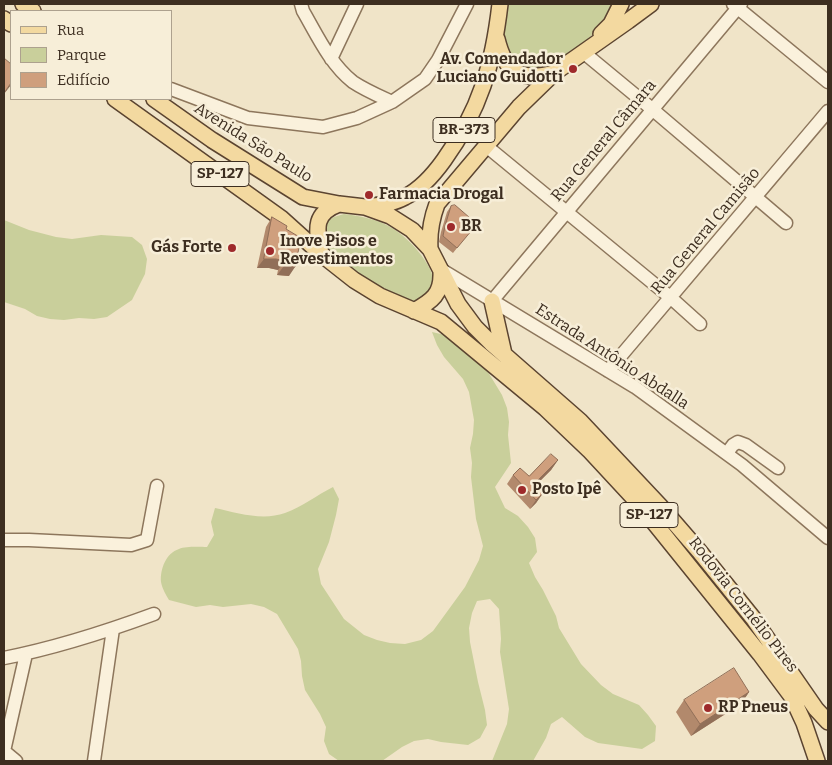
<!DOCTYPE html>
<html>
<head>
<meta charset="utf-8">
<style>
  body { margin:0 }
  #map { position:relative; width:832px; height:765px; overflow:hidden; background:#f0e4c8; font-family:Bitter,serif }
  canvas { display:block }
  .frame { position:absolute; inset:0; border:5px solid #3d2e20; pointer-events:none }
  .legend { position:absolute; left:10px; top:10px; width:162px; height:90px; box-sizing:border-box; background:#f7eed8; border:1px solid #ada18e; margin:0; padding:6px 9px; list-style:none; font-size:15px; color:#3d2e20 }
  .legend li { display:flex; align-items:center; gap:10px; height:25px }
  .legend b { width:25px; border:1px solid #ada18e }
</style>
</head>
<body>
<div id="map">
<canvas width="832" height="765"></canvas>
<div class="frame"></div>
<ul class="legend">
<li><b style="height:6px;background:#f3d9a0"></b>Rua</li>
<li><b style="height:14px;background:#c9cf9b"></b>Parque</li>
<li><b style="height:14px;background:#cf9f7d"></b>Edifício</li>
</ul>
</div>
<script>
const ctx = document.querySelector('canvas').getContext('2d');
ctx.lineJoin = 'round';
function paint(path, color) { ctx.fillStyle = color; ctx.fill(path, 'evenodd'); }
function stroke(path, color, width, dash) { ctx.strokeStyle = color; ctx.lineWidth = width; ctx.lineCap = dash ? 'butt' : 'round'; ctx.setLineDash(dash || []); ctx.stroke(path); }
function write(font, color, halo, rows, align = 'center') {
  ctx.font = font + ' Bitter,serif'; ctx.lineWidth = 5; ctx.setLineDash([]); ctx.textBaseline = 'middle'; ctx.strokeStyle = halo; ctx.fillStyle = color; for (const [text, x, y, turn = 0] of rows) {
    ctx.save(); ctx.translate(x, y); ctx.rotate((+turn || 0) * Math.PI / 180); ctx.textAlign = isNaN(turn) ? turn : align; if (halo) ctx.strokeText(text, 0, 0); ctx.fillText(text, 0, 0); ctx.restore();
  }
}
const green = new Path2D(`
  M508,4H613L606,21L584,43L564,58L537,69L523,68L514,64L505,55L501,32Z
  M344,214C360,216 378,219 392,228C408,237 440,270 433,290C431,293 428,297 426,300L406,304L341,264L323,246L321,230L326,221L334,217Z
  M4,220L29,230L56,237L72,239L101,235L132,237L142,245L147,259L145,274L132,300L107,317L94,319L79,318L64,320L50,319L37,316L25,309L4,302Z
  M432,332L445,335L468,350L488,372L502,395L507,408L509,422L508,435L511,463L495,487L505,508L518,516L528,527L535,538L537,552L529,563L535,577L543,590L556,616L559,628L581,664L601,685L613,694L639,705L648,715L656,726L655,741L642,749L598,743L585,737L562,717L551,724L546,738L533,761H492L507,724L509,709L500,652L501,639L499,609L490,599L477,601L472,613L469,628L470,642L478,682L485,710L487,725L480,738L468,745L441,742L428,739L414,741L402,747L382,761H339L329,754L324,741L326,727L320,714L305,690L302,676L301,661L298,649L277,614L264,607L251,604L223,607L210,605L196,607L169,600C166,595 162,588 161,582C160,569 166,553 179,549C186,546 200,547 207,547L214,535L211,522L215,508C237,513 263,521 285,513C302,507 317,495 333,487L339,499L336,515L329,542L318,569L321,584L344,619L364,635L377,640L390,643L405,644L421,640L433,631L465,587L479,560L483,546L476,519L471,477L472,463L470,448L473,434L474,420L469,392L463,379L444,357L437,345Z`);
const minor = new Path2D(`
  M301,4L303,11C317,35 330,64 353,82C365,90 379,96 392,102
  M733,4L828,82
  M583,52L652,109L786,223
  M331,59L357,4
  M171,89L248,118L323,127L357,118L392,102L425,79L438,60L467,4
  M485,145L670,297L700,324
  M440,269L635,387L742,465L828,538
  M492,301L741,4
  M608,371L828,111
  M727,453L733,445L738,442L746,445L778,468
  M4,540H29L131,545L147,540L157,486
  M4,658C55,648 105,632 154,614
  M4,751L26,654
  M4,751L16,761
  M94,761L113,629`);
const major = new Path2D(`
  M23,4L33,11
  M4,19L11,24
  M601,34L611,24L621,4
  M497,39C505,72 520,82 554,73
  M115,99L281,218L321,254L354,280L380,296L441,322L545,408L589,450L640,505L760,654L792,697L804,723L817,761
  M154,99L212,140L303,197L339,204L365,207L390,216L412,230L430,249L458,304L475,327L491,343L580,421L660,506L699,551L753,618L816,709L828,722
  M368,207C381,205 394,203 405,197C421,189 434,174 444,160C480,110 493,65 500,4
  M430,249C429,233 431,220 437,204L519,107L554,73L628,21L651,4
  M321,254C317,230 312,214 339,204
  M492,301L504,354
  M414,311C432,301 442,294 441,272`);
const wall = new Path2D(`
  M451,206L472,229L453,253L439,242L441,232L447,212Z
  M272,217L289,276L277,275L278,270L269,268H257L266,227Z
  M558,460L551,470L535,486L543,493L536,503L530,509L507,484L513,475L529,476Z
  M749,692L741,704L691,736L676,712L684,700Z`);
const shadedWall = new Path2D(`
  M11,83V85L4,94V93Z
  M264,259H276L285,261L278,270L269,268H257Z
  M284,266L295,267L289,276L277,275Z
  M558,460L551,470L529,492L534,484Z
  M543,493L536,503L530,509L536,500Z
  M749,692L741,704L691,736L700,724Z`);
const building = new Path2D(`
  M4,58L11,64V83L4,93Z
  M455,205L477,224L457,248L443,236L445,226L451,206Z
  M272,217L287,226L286,229L301,238L295,267L284,266L285,261L276,259H264Z
  M551,454L558,460L534,484L543,493L536,500L513,475L520,468L529,476Z
  M734,668L749,692L700,724L684,700Z`);
const markers = [
  [573,69,5,"#9e2a2b"],
  [369,195,5,"#9e2a2b"],
  [451,227,5,"#9e2a2b"],
  [232,248,5,"#9e2a2b"],
  [270,251,5,"#9e2a2b"],
  [522,490,5,"#9e2a2b"],
  [708,708,5,"#9e2a2b"]
];
const shields = [
  [464,130,62],
  [220,174,58],
  [649,515,58]
];
const shieldNames = [
  ["BR-373",464,130],
  ["SP-127",220,174],
  ["SP-127",649,515]
];
const poiNames = [
  ["Av. Comendador",563,60,"right"],
  ["Luciano Guidotti",563,78,"right"],
  ["Farmacia Drogal",379,195],
  ["BR",461,227],
  ["Inove Pisos e",280,242],
  ["Revestimentos",280,260],
  ["Gás Forte",222,248,"right"],
  ["Posto Ipê",532,490],
  ["RP Pneus",718,708]
];
const streetNames = [
  ["Rua General Câmara",604,141,-50],
  ["Avenida São Paulo",253,143,32],
  ["Rua General Camisão",706,231,-50],
  ["Estrada Antônio Abdalla",612,357,33],
  ["Rodovia Cornélio Pires",743,605,52]
];
paint(green, '#c9cf9b');
stroke(minor, '#8d765c', 15);
stroke(major, '#5b4430', 18);
stroke(minor, '#faf1dc', 12);
stroke(major, '#f3d9a0', 15);
paint(wall, '#b2896c');
paint(shadedWall, '#916f58');
paint(building, '#cf9f7d');
stroke(building, '#916f58', 1);
for (const [x, y, r, color] of markers) { const dot = new Path2D(); dot.arc(x, y, r, 0, 2 * Math.PI); ctx.fillStyle = color; ctx.fill(dot); stroke(dot, '#f7eed8', 2); }
for (const [x, y, w] of shields) { const box = new Path2D(); box.roundRect(x - w / 2, y - 12.5, w, 25, 4); ctx.fillStyle = '#f7eed8'; ctx.fill(box); stroke(box, '#3d2e20', 1); }
write('bold 15px', '#3d2e20', null, shieldNames);
write('bold 16px', '#3d2e20', '#f7eed8', poiNames, 'left');
write('16px', '#3d2e20', '#f7eed8', streetNames);
</script>
</body>
</html>
